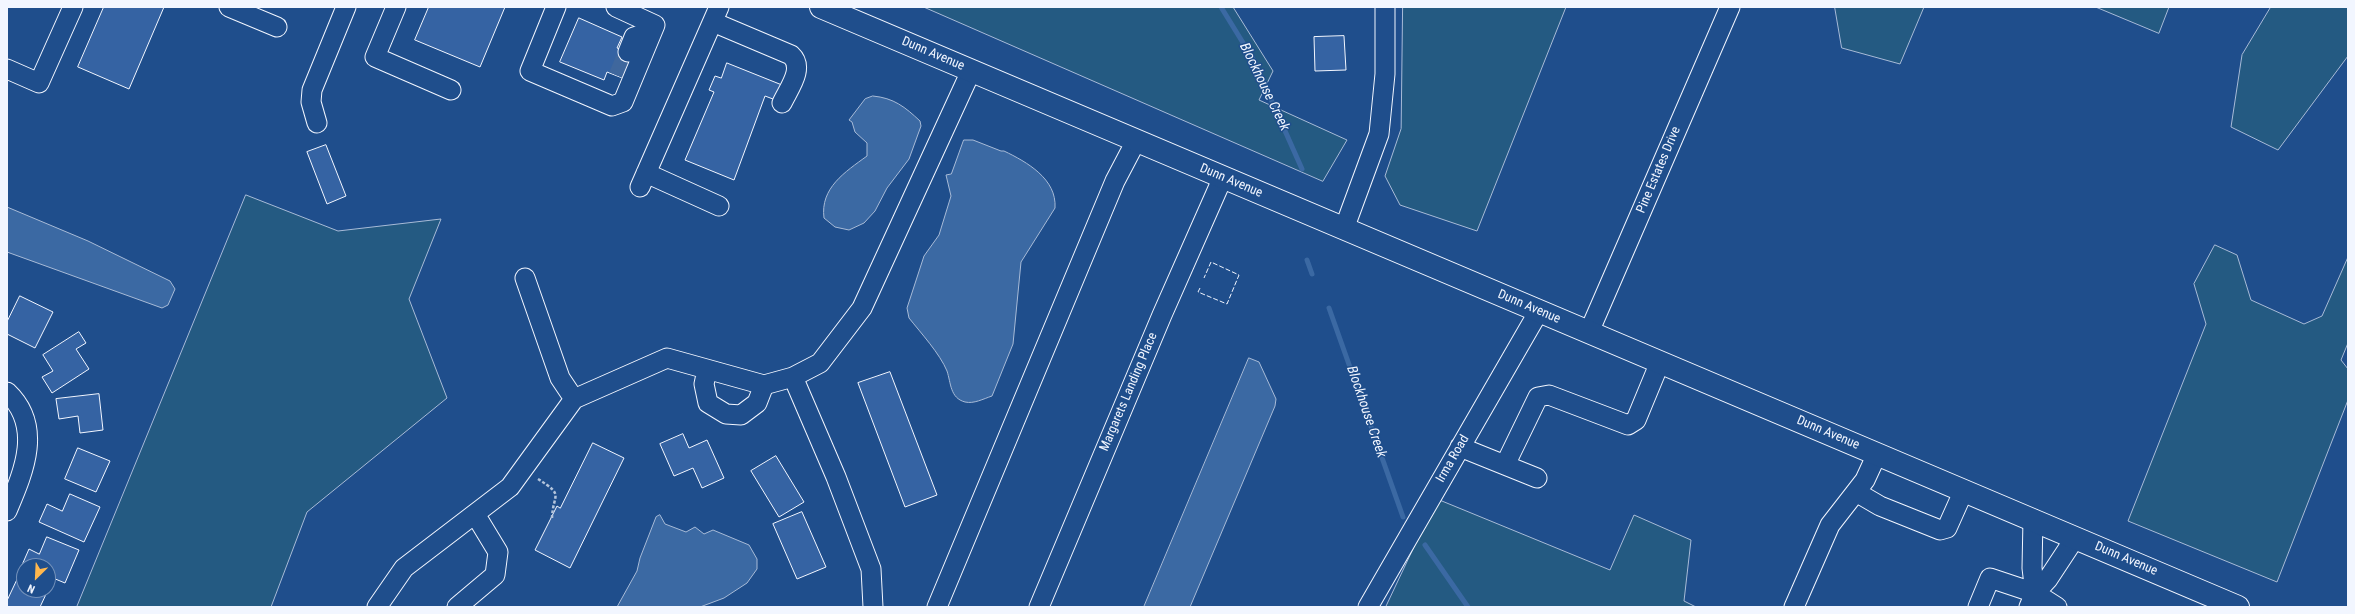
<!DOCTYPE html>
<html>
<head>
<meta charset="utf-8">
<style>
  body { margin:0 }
  #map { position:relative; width:2355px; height:614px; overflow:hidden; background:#1f4e8c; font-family:"Roboto Condensed",sans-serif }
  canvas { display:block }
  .frame { position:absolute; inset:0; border:8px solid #f2f6ff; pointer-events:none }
  .north { position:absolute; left:16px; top:558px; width:40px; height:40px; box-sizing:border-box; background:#1f4e8c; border:1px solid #7391ba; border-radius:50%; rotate:204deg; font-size:11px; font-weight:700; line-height:16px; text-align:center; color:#f2f6ff }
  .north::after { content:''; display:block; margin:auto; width:14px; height:18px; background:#ffb74d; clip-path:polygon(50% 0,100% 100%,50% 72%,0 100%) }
</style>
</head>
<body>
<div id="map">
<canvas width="2355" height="614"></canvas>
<div class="frame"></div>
<div class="north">N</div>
</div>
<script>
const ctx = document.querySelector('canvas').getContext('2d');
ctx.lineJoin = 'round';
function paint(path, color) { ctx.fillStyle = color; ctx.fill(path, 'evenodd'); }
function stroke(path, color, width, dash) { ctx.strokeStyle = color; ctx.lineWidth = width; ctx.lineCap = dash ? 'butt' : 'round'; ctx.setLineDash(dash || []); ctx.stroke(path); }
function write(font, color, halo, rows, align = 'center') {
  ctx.font = font + ' "Roboto Condensed",sans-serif'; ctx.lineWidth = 3; ctx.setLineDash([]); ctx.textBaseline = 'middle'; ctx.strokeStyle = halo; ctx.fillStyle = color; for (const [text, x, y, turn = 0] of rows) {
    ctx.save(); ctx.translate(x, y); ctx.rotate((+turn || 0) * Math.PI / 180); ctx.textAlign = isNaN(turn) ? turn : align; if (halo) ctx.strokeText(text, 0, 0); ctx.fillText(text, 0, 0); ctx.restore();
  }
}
const green = new Path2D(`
  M924,7H1233L1273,71L1259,100L1347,140L1323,181Z
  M1403,7H1566L1477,231L1400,205L1385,176L1401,129Z
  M1835,7H1924L1900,64L1842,48Z
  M2096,7H2169L2159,33Z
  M2271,7H2348V56L2278,150L2231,127L2242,55Z
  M246,195L338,231L441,219L409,299L447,398L307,512L271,607H77Z
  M2215,245L2237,255L2251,300L2304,324L2322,316L2348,257V343L2341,360L2348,369V400L2277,582L2128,521L2206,324L2194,284Z
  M1437,499L1610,570L1634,515L1691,540L1684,601L1696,607H1386Z`);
const water = new Path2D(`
  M873,96C894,98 905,107 920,121L921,126L909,159L887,188L875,211L864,223L849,230L835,227L824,218C820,188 845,172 867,156V143L855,132L852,122L849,120L865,99Z
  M964,140H973L1001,151H1004C1027,162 1057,179 1055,208L1021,262L1013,344L992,396C983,399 974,404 965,402C950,398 951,383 947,371C940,354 921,333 909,318L907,308L924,256L939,235L951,196L946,175L951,174Z
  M7,207L88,241L170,281L175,289L168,305L162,308L7,252Z
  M1249,358L1259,362L1276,399L1275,406L1190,607H1144Z
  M660,515L665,524L686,532L695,527L704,534L713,530L749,545L757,559V569L747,583L724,598L700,607H617L637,571L640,558L656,517Z`);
const stream = new Path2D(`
  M1221,7L1253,59L1302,169
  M1307,260L1312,274
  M1329,308L1403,517
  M1425,545L1468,607`);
const building = new Path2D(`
  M104,7H164L129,89L78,67Z
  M429,7H505L480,67L415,40Z
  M579,18L622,37L617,48L640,57L630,81L607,72L604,80L560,62Z
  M1344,36L1346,70L1315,71L1314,37Z
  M727,63L787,87L781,102L765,96L734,180L685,160L714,92L709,90L715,76L721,78Z
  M326,145L346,196L327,204L307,152Z
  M20,296L53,312L35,348L7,334V322Z
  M79,332L86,343L76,349L89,369L52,393L42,377L53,371L43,355Z
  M890,372L937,495L905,507L858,383Z
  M99,394L103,430L80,433L78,416L59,419L56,399Z
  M683,434L689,448L707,440L724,478L702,488L693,468L674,476L660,444Z
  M593,443L624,458L570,568L535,550L557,506L560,508Z
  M78,448L110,461L96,492L65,479Z
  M776,456L804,502L779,517L751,471Z
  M70,494L100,507L84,542L39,522L47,504L62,511Z
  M802,512L826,567L797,579L773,524Z
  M47,537L79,550L65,583L48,576V566L22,565L29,549L39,554Z
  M20,574L24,576V590H48L40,607H7V601Z`);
const minorTunnel = new Path2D(`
  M618,76L628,52`);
const path = new Path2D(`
  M538,479C565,496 553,493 552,518`);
const minor = new Path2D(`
  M229,7L277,27
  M396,7L375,57L451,90
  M556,7L530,71L612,106L623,102L655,25L616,7
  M713,22L791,55C805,68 789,88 782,103
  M628,52L634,37L652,31
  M7,69L39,83L73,7
  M317,123L311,102L312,90L346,7
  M646,173L719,206
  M640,187L719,7
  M1344,229L1379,134L1385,74V7
  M525,278L560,378L574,399
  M1589,332L1730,7
  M707,370L704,384L708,403L726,414L741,415L757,403L764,385
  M793,377L836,477L871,569L873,607
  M7,392C44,427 23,473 7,511
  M1460,447L1537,478
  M1505,465L1538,397L1549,395L1628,425L1636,420L1660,362
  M1856,492L1880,506L1940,530L1947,528L1964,490
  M2033,519L2032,568L2035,593
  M377,607L404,568L510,487L574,399L667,358L764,385L793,377L820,363L862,308L971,71
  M457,607L495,575L498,552L475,514
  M937,607L1115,181L1136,141
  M1039,607L1162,315L1223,177
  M1368,607L1539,311
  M1794,607L1830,525L1865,480L1877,454
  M1978,607L1990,578L2035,593L2057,607
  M2029,607L2035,593L2048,579L2075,538`);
const major = new Path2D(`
  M821,7L2238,607`);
const fence = new Path2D(`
  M1200,288L1198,292L1227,304L1239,275L1211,262L1204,278`);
const streetNames = [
  ["Dunn Avenue",933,54,23],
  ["Pine Estates Drive",1659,170,-67],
  ["Dunn Avenue",1231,181,23],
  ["Dunn Avenue",1529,307,23],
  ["Margarets Landing Place",1129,392,-67],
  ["Dunn Avenue",1828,433,23],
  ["Irma Road",1453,459,-60],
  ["Dunn Avenue",2126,559,23]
];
const waterNames = [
  ["Blockhouse Creek",1264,87,64],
  ["Blockhouse Creek",1366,412,71]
];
paint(green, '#245a82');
stroke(green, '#a8bbd7', 1);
paint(water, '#3b69a3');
stroke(water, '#a8bbd7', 1);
stroke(stream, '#3b69a3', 5);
paint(building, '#3563a3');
stroke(building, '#f2f6ff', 1);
stroke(minorTunnel, '#3f679d', 19, [19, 10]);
stroke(minor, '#f2f6ff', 21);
stroke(major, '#f2f6ff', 24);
stroke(path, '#b3c4dc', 2.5, [3, 2]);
stroke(minor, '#1f4e8c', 19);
stroke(major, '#1f4e8c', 22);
stroke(fence, '#f2f6ff', 1, [5, 2]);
write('13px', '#f2f6ff', '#1f4e8c', streetNames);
write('italic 14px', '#f2f6ff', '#1f4e8c', waterNames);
</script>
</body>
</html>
